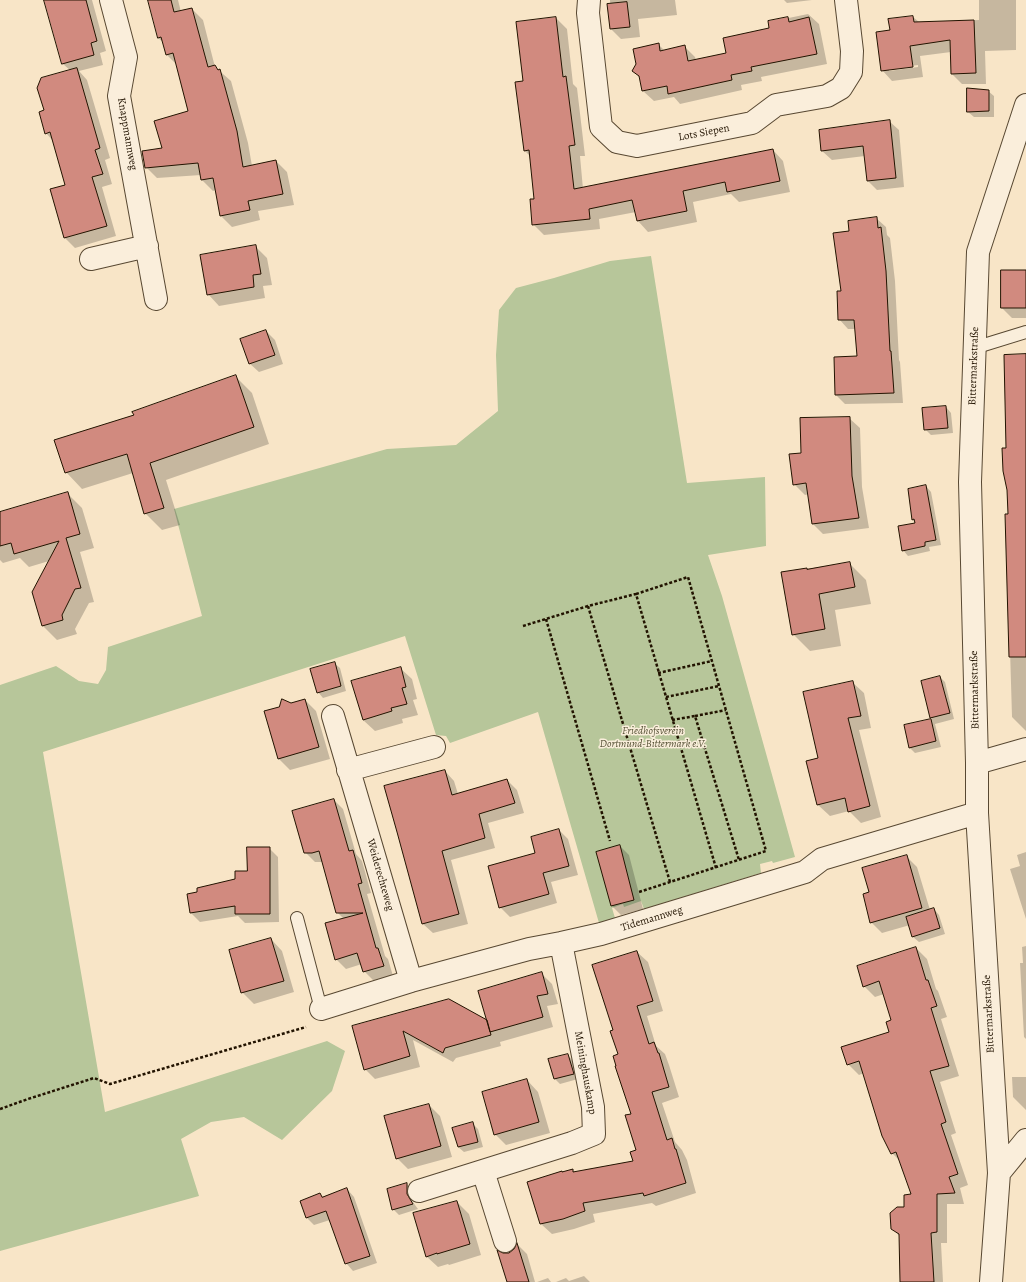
<!DOCTYPE html>
<html>
<head>
<meta charset="utf-8">
<style>
  body { margin:0 }
  canvas { display:block; background:#f8e5c7 }
</style>
</head>
<body>
<canvas width="1026" height="1282"></canvas>
<script>
const ctx = document.querySelector('canvas').getContext('2d');
ctx.lineJoin = 'round';
function paint(path, color) { ctx.fillStyle = color; ctx.fill(path, 'evenodd'); }
function stroke(path, color, width, dash) { ctx.strokeStyle = color; ctx.lineWidth = width; ctx.lineCap = dash ? 'butt' : 'round'; ctx.setLineDash(dash || []); ctx.stroke(path); }
function write(font, color, halo, rows, align = 'center') {
  ctx.font = font + ' Alegreya,serif'; ctx.lineWidth = 3; ctx.setLineDash([]); ctx.textBaseline = 'middle'; ctx.strokeStyle = halo; ctx.fillStyle = color; for (const [text, x, y, turn = 0] of rows) {
    ctx.save(); ctx.translate(x, y); ctx.rotate((+turn || 0) * Math.PI / 180); ctx.textAlign = isNaN(turn) ? turn : align; if (halo) ctx.strokeText(text, 0, 0); ctx.fillText(text, 0, 0); ctx.restore();
  }
}
const green = new Path2D(`
  M651,256L687,483L765,477L766,546L708,555L722,596L795,857L773,863L772,861L760,864L761,873L644,909L641,901L624,907L623,904L612,908L615,918L599,923L538,712L450,743L446,736L436,735L405,636L43,752L105,1112L327,1041L345,1051L332,1091L282,1140L244,1117L211,1122L181,1139L199,1196L0,1251V685L56,666L79,681L98,684L106,670L108,647L202,616L174,509L387,449L456,445L498,411L496,355L499,310L516,288L554,278L610,261Z`);
const shadow = new Path2D(`
  M45,0H92L106,51L100,53L103,65L79,71L87,80L110,158L105,160L112,184L102,187L116,236L75,248L65,238L67,185L53,141L46,133L45,111L71,71L63,64Z
  M149,0H178L181,12L192,9L203,20L215,67L231,81L248,143L252,166L276,161L287,172L294,205L258,211L260,220L232,227L221,216L216,190L213,191L202,180L201,175L157,178L146,167L164,149L189,112L176,64L167,55L164,43L158,38Z
  M610,0H675L677,15L638,19L640,37L621,39L611,29Z
  M784,0H812L787,3Z
  M979,0H1016V50L985,51L986,84H962L952,74L951,52L920,56L923,77L892,81L882,70L891,31L913,17L919,22L979,20ZM918,65V67L889,71V69Z
  M808,14L819,24L827,64L761,77L762,81L741,85L742,90L680,104L674,97L654,101L643,91L641,79L633,71L658,44L665,51L685,47L695,57L696,60L727,54L770,29L769,22Z
  M556,18L567,29L573,84L577,88L585,156H580L583,189L773,150L783,161L790,192L739,202L731,194L693,202L697,222L648,232L638,221L636,212L599,219L600,229L544,235L533,224L536,200L531,157L524,150V82Z
  M988,91L994,96V117H974L968,112Z
  M889,121L899,130L904,187L877,190L868,181L865,156L832,160L822,151Z
  M876,218L886,227L887,235L890,238L895,281L899,360L900,362L903,403L845,404L836,395L858,357L856,329H848L839,319L850,232Z
  M256,247L267,258L272,285L263,286L265,298L219,306L208,294Z
  M1026,271V318H1012L1002,308Z
  M266,331L275,340L283,364L259,372L249,363Z
  M1026,355V731L1012,717L1006,515H1009L1007,448Z
  M236,377L252,393L269,444L166,480L180,525L162,530L145,513L133,473L82,489L66,472L135,416Z
  M946,407L951,413L953,433L931,435L925,429Z
  M849,418L860,428L862,487L869,528L823,534L813,524L809,494L805,495L794,484L802,454Z
  M926,486L931,492L941,545L929,547L930,551L908,556L903,550L916,524L912,519Z
  M68,494L82,508L94,548L80,552L94,602L89,603L75,629L77,634L57,640L43,626L33,592L49,561L29,567L20,558L3,563L0,560V514Z
  M849,563L866,580L871,604L835,610L841,646L810,651L793,634L808,570Z
  M334,663L340,668L346,691L323,698L318,692Z
  M400,668L412,679L417,699L413,700L418,715L402,719L403,723L375,731L363,720Z
  M940,677L945,682L954,719L935,724L941,747L915,753L910,748L905,726L932,719L922,681Z
  M852,682L864,693L871,728L859,730L881,817L861,823L849,811L830,816L818,805L820,758Z
  M305,700L316,711L330,759L290,770L278,758L291,704Z
  M445,771L454,781L458,794L507,780L517,790L524,813L488,823L495,848L451,860L468,924L433,933L423,924Z
  M334,800L343,809L356,854L362,861L371,893L367,894L385,956L388,959L393,976L374,981L364,971L362,964L346,969L336,959L344,919L337,912L323,862H315L305,852Z
  M559,830L568,839L578,875L551,882L557,903L510,917L500,907L536,853Z
  M620,846L629,855L643,909L621,915L612,906L597,852Z
  M269,848L278,857L279,922L245,923L238,916L200,922L191,913L199,893L236,880L248,872Z
  M1026,852V919L1010,869L1020,866L1017,855Z
  M906,856L917,867L930,910L934,909L939,915L945,934L919,942L913,937L910,925L882,933L871,922L870,893Z
  M271,939L282,951L294,992L254,1004L242,992Z
  M1026,946V1039L1024,1037L1020,963H1023L1022,947Z
  M916,948L927,959L936,989L938,991L947,1017L941,1019L959,1076L940,1082L956,1133L951,1135L968,1185L960,1188L964,1204H947V1243H941L943,1282H901L900,1237L892,1228L912,1195L901,1162L892,1153L864,1073L859,1075L848,1064L891,1033L892,1021L884,994L875,997L864,986Z
  M637,952L648,962L663,1011L647,1016L656,1046L665,1054L669,1065L679,1097L662,1103L675,1142L682,1150L687,1160L696,1193L656,1206L652,1203L593,1214L595,1222L574,1229L552,1234L541,1224L529,1183L572,1170L575,1172L634,1162L637,1150L632,1114L614,1031Z
  M542,974L552,984L558,1004L547,1006L553,1027L500,1042L501,1046L456,1058L453,1062L413,1040L420,1067L375,1079L365,1069L353,1027L489,1024Z
  M568,1055L573,1061L578,1079L560,1084L555,1079L550,1060Z
  M1012,1077H1026V1110L1013,1097Z
  M527,1080L538,1092L550,1133L506,1145L495,1134Z
  M429,1105L440,1116L452,1157L408,1169L397,1158Z
  M472,1123L478,1129L483,1147L464,1152L458,1147Z
  M407,1184L412,1189V1201L418,1209L399,1215L393,1209Z
  M347,1189L354,1197L377,1263L353,1271L346,1263L330,1220L314,1225L307,1218L301,1201L320,1194L323,1197Z
  M457,1202L469,1214L481,1255L449,1265L448,1264L438,1267L426,1256Z
  M518,1245L527,1254L535,1282H508L502,1254H509L515,1250Z
  M584,1276L590,1282H556L566,1278L569,1281Z
  M548,1278L551,1282H537Z`);
const building = new Path2D(`
  M44,0H86L97,41L91,43L94,55L62,64Z
  M148,0H171L174,12L192,8L208,67L215,65L218,70L220,69L237,131L243,167L276,160L283,194L248,201L250,210L220,216L213,178L201,180L198,163L145,168L142,151L162,148L154,121L188,111L173,53L166,55L161,37L158,38Z
  M627,2L630,27L610,29L607,4Z
  M913,16L914,22L974,20L976,73L951,74L950,40L910,46L913,67L881,71L876,32L890,30L888,19Z
  M556,17L563,77L566,76L575,145L569,146L574,189L773,149L780,181L727,192L725,182L683,191L687,211L637,221L632,200L589,209L590,219L532,225L530,199H534L529,150L524,151L515,82L523,81L516,22Z
  M788,17L789,22L809,17L817,54L751,67L752,71L731,75L732,80L668,94L667,86L642,91L639,76L632,71L636,64L633,49L659,43L660,51L685,45L688,61L726,53L723,38L769,28L768,21Z
  M77,68L100,148L95,150L103,174L92,177L107,226L64,238L50,189L65,185L50,132L45,134L39,112L44,110L37,88L41,78Z
  M967,88L989,90V111L967,112Z
  M890,120L896,178L867,181L863,146L821,151L819,130Z
  M877,217L878,228L881,227L886,271L890,351H891L894,393L835,395L834,357L857,356L854,320H838L837,291H841L833,233L849,231L848,221Z
  M256,245L261,274L253,275L254,287L207,295L200,255Z
  M1001,270H1026V308H1001Z
  M266,330L275,355L249,364L240,339Z
  M1026,354V657H1009L1005,514H1008L1007,490L1003,471L1002,448H1006L1004,355Z
  M236,375L254,427L150,463L164,508L144,514L127,454L65,473L54,440L134,415L132,412Z
  M946,406L948,428L924,430L922,408Z
  M850,417L852,476L859,518L812,524L806,483L793,485L789,454L801,453L800,418Z
  M926,485L936,540L925,542V546L902,551L898,526L915,523L914,519L912,520L908,489Z
  M68,492L80,534L66,538L81,588L75,589L62,615L63,620L42,626L32,592L59,541L14,554L11,543L0,546V512Z
  M850,562L855,587L819,594L825,629L792,635L781,572L807,568V569Z
  M335,662L341,686L317,693L310,669Z
  M401,667L406,687L402,688L407,704L391,708L392,711L363,720L351,681Z
  M940,676L950,713L930,718L921,681Z
  M853,681L861,716L848,718L870,806L848,812L845,798L817,805L806,761L818,758L803,692Z
  M282,699L291,703L305,699L319,747L278,759L264,711L279,707Z
  M931,719L936,741L909,748L904,725Z
  M445,770L452,795L507,779L515,803L479,814L485,838L442,851L459,914L422,924L397,832L384,786Z
  M334,799L349,851L353,850L362,883L358,884L376,948H378L384,966L363,972L357,953L335,960L325,923L363,913H336L319,851L312,853H304L292,811Z
  M559,829L569,866L543,873L549,894L499,908L488,866L535,853L531,837Z
  M620,845L634,900L611,906L596,852Z
  M247,847H270V914H235V906L190,913L187,894L197,892V888L235,879V871H247Z
  M907,855L922,908L870,923L863,894L869,892L862,868Z
  M934,908L940,928L912,937L906,917Z
  M271,938L284,981L241,993L229,950Z
  M916,947L926,980H928L937,1006L931,1008L949,1066L930,1071L946,1122L941,1124L958,1174L949,1177L955,1193L937,1194V1232L931,1233L934,1282H900L899,1234L891,1229L890,1213L897,1207H904V1195L911,1194L896,1152L891,1154L882,1136L859,1061L847,1065L841,1047L889,1032L886,1022L891,1020L879,981L863,987L857,966Z
  M637,951L653,1001L637,1006L649,1044L654,1042L658,1053H659L669,1087L652,1092L667,1140L672,1138L675,1149H676L686,1183L644,1196L643,1193L583,1203L585,1211L563,1219L540,1224L527,1182L562,1171V1172L573,1169V1172L633,1161L630,1152L636,1150L625,1115L631,1114L615,1066H616L613,1056L618,1054L610,1031L613,1030L592,965Z
  M542,972L548,994L537,996L543,1017L490,1032L478,991Z
  M449,999L487,1020L491,1035L445,1048L443,1053L403,1031L410,1056L364,1070L352,1026Z
  M568,1054L574,1074L554,1079L548,1059Z
  M527,1079L539,1122L494,1135L482,1092Z
  M429,1104L441,1146L396,1159L384,1116Z
  M473,1122L478,1142L458,1147L452,1128Z
  M407,1183V1194L413,1204L392,1210L387,1189Z
  M347,1188L370,1256L345,1264L326,1211L306,1218L300,1201L320,1193L322,1197Z
  M457,1201L470,1244L437,1254V1253L426,1257L413,1213Z
  M517,1243L529,1282H507L497,1250L503,1253H509L514,1249Z`);
const path = new Path2D(`
  M636,594L688,577L766,851L639,892
  M546,619L610,841
  M523,626L588,606
  M658,673L712,661
  M666,697L719,686
  M695,716L726,710
  M672,720L695,716L739,860
  M670,882L588,606L636,594L716,868
  M0,1109L28,1099L94,1078L110,1084L306,1027`);
const lane = new Path2D(`
  M974,348L1026,332
  M297,918L321,1009`);
const street = new Path2D(`
  M111,0L126,57L119,96L156,299
  M589,0L588,13L601,127L617,142L637,146L752,123L776,105L827,96L841,88L851,72L852,51L846,0
  M91,259L147,246
  M333,716L411,981
  M977,763L1026,749
  M348,770L434,747
  M321,1009L411,981L529,949L561,943L601,934L805,872L822,859L977,813
  M483,1171L505,1241
  M999,1173L1026,1140
  M419,1191L572,1143L594,1134L593,1107L561,943
  M991,1282L999,1173L977,813V763L970,482L978,252L1026,105`);
const streetNames = [
  ["Lots Siepen",704,133,-11],
  ["Knappmannweg",127,134,80],
  ["Bittermarkstraße",974,366,-88],
  ["Bittermarkstraße",975,690,-91],
  ["Weiderechteweg",380,875,74],
  ["Tidemannweg",652,919,-17],
  ["Bittermarkstraße",989,1014,-93],
  ["Meininghauskamp",585,1073,80]
];
const parkNames = [
  ["Friedhofsverein",653,731],
  ["Dortmund-Bittermark e.V.",653,744]
];
paint(green, '#b7c69a');
paint(shadow, '#0003');
paint(building, '#d18a7f');
stroke(building, '#221300', 1);
stroke(lane, '#584832', 14);
stroke(street, '#584832', 24);
stroke(path, '#221300', 2.5, [3, 2]);
stroke(lane, '#faeedb', 12);
stroke(street, '#faeedb', 22);
write('11px', '#221300', '#faeedb', streetNames);
write('italic 11px', '#565236', '#faeedb', parkNames);
</script>
</body>
</html>
